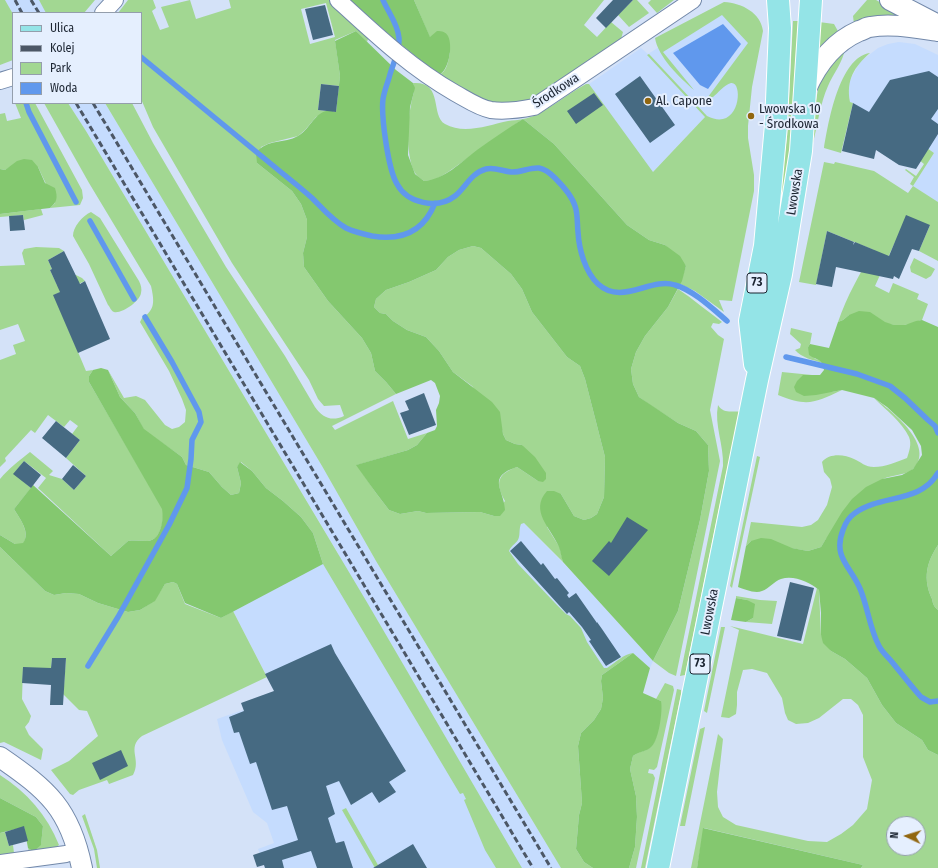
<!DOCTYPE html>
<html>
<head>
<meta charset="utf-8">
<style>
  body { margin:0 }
  #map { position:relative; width:938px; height:868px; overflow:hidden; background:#d4e2f8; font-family:"Fira Sans Condensed",sans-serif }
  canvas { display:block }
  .legend { position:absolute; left:12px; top:12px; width:130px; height:92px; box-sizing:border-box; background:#e5effe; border:1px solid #949eac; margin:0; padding:5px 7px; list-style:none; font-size:12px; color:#1b2431 }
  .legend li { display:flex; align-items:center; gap:8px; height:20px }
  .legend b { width:20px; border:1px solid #949eac }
  .north { position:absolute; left:886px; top:816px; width:40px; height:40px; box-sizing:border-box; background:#e5effe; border:1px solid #949eac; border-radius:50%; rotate:274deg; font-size:11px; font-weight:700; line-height:16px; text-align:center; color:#1b2431 }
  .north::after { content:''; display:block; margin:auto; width:14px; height:18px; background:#91660f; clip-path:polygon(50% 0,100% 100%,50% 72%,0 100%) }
</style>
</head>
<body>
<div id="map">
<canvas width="938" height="868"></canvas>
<ul class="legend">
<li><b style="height:5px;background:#94e4e7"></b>Ulica</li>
<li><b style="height:5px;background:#4c5766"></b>Kolej</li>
<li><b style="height:11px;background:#a2d792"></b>Park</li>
<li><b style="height:11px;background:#6098ed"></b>Woda</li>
</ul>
<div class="north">N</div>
</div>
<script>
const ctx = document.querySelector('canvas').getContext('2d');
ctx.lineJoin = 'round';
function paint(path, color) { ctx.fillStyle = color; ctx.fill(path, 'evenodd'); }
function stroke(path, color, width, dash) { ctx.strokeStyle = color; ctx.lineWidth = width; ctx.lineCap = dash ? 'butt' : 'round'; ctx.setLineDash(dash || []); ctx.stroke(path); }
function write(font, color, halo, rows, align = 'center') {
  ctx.font = font + ' "Fira Sans Condensed",sans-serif'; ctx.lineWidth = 4; ctx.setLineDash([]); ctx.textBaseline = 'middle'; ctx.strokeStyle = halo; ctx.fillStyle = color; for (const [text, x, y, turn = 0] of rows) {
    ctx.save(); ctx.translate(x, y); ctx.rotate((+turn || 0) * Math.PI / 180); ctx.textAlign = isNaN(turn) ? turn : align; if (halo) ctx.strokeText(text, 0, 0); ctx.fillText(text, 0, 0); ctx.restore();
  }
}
const built = new Path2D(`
  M5,0H41L46,13H13V14Z
  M723,7L755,41L740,110L720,132L705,117L652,173L589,84L641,48L648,54Z
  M899,42L915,44L938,55V202L913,186L934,153L883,120L850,102L848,88L850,80L860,62L878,48L888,44Z
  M68,103H105L322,466L376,561L561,868H265L258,849L274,843L267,823L253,812L222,740L217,719L243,710L244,711L278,698L233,611L339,555L86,131Z
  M518,517L571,571L653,661L650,668L633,653L602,675L489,541Z`);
const green = new Path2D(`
  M0,0H5L13,14V60L0,65Z
  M39,0H95L84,13H46Z
  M128,0H153L156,8L152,11L160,30L169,27L161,7L190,0L196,19L231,8L229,0H329L369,36L367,42L356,31L335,40L340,76L339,86L321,84L318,110L327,111L316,117L305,130L298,136L270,143L261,147L257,163L292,191L301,204L307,220V237L303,253L304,267L328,301L362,338L371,353L375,371L386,382L396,394L332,426L335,430L393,401L408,439L427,433L417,445L408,450L357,465L376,493L389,510L400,514L418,511L426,513L480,512L494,516L505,501C495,483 497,474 517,467L538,481L522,445L515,444L506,440L503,434L501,425L472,386L453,372L439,351L426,337L407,330L393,321L386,314L380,313L374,307L376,299L386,290L409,282L436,270L448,257L459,250L473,246L481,248L511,274L522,289L532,312L567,357L580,366L585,379L605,457L604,497L597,514L591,518L584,520L574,516L561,494L547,527L560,548L563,562L524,523L521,524C519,529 520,533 519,537C518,543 511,545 509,551L518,564L555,603L566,614L570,616L581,628L587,642L604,668H607C615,663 624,654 633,653L602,675L601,681L603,698L601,709L594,720L581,733L578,746L582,803L579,815L576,849L584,862L593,868H561L376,561L322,466L105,103H132L153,143L226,267L285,356L315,407C322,417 331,422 344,416L340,405L324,406L318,399L309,380L232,263L153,127L141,99V13H118ZM326,3L335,37L310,44L301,9Z
  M414,0H604L584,25L597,37L611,22L623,32L621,39L532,101L506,105L492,102L474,96L439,75C447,71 448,62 450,53L430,38Z
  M633,0H637L649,13L629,27L618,15Z
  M651,0H674L657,13L648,3Z
  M867,0H876L905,16L854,24L853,16Z
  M724,2C742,3 761,13 763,31L752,87L748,126V138L754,175V191L732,301L719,300L724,312L695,291L680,284L686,266L665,245L649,240L627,225L554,144L523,119L448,172L435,180L424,181C421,179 417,176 415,173C406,157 407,122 411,105C412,97 416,90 413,83C444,81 430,115 445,124C464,135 489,125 508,121C518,120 528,119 538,114C552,107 565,96 579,88L586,84H589L653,172L705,117L647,55L649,54L707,116C740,133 744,81 731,83C724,85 718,93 713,97H708L748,43L722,15L663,52L694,90C680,78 658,57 655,38Z
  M793,21H798L795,100L787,183L756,321L779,197L787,137Z
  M819,22L834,24L839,33L818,51Z
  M845,49C843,62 833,74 828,86C820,104 818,123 813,143L815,106L819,84L826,70Z
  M870,53C854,67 846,80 850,102L853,103L841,153L824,148C828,124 839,57 870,53Z
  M15,103H35L82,190L83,198L80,205L50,208L55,203L38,167H10L5,170L0,169V114L5,113L7,121L21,118Z
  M44,103H68L86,131L368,604L522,868H496L485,850L464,800L466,799L463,793L460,794L323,564L313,533L301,517L283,501L266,488L252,471L241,462L237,467L241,483L239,493L231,495L222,487L209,472L186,465L182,457L144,430L135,413L120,397L108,370L124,398L136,396L145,400L165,425L172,429L179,427L185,422L186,410L182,399L169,371L140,322L142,318C156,310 154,300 151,286L89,183Z
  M927,148L934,153L913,186L938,202V261L919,251L930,225L895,242L875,286L889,293L893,283L919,294L917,299L928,304L922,320C916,321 911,325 904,325C891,327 863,318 849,315L843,320L838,322C847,296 860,273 874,250L827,231L816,285L799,282L824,162L834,164L835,162L874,171L908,193L913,186L910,184L914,177L905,170L906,169L916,176L924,164L919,160Z
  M41,209L43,215L24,220L23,215L0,217V214Z
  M91,212L100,218L139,281C141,285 142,289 141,293C140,301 122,314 114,312C111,311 110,307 108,305L89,264L73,236C73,227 82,216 91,212Z
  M36,247L59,248L64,251L48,260L52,269L50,270L57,285L76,275L82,278L85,281L54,295L86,371L93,370L89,376V382L163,509C164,520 161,540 148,541C141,541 134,540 128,541L111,556L38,488L46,478L24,461L14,474L25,478L23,481L31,488L14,509C20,519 31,533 23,544H15L0,535V479C9,468 19,461 30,452L53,471L49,475L62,479L74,490L86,476L66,458L80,440L72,434L78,426L70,420L64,427L48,415L35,433L31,430L5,458L6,461L0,467V360L16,354L13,345L25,341L18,324L0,330V266L25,265L22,253L24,249Z
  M914,258L935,269L931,276L926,279L911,272L910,267Z
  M678,289C693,299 707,311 722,322L719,324L713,323L711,327L718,335L724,339L710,410L720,461L676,676L669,673L653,661L678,611L700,520L709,471L708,445L696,431L678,423L650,405L639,397L633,384L631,369L636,352L645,336L668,307Z
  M791,328L812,333L810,344L808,347L815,359L821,360L823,363C813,360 802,358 795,350L800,348L801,344L790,334Z
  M782,372L812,375H803L831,392L842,390C814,403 808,407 778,395Z
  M874,398C891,410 938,447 912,470C903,476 887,475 880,481C874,486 869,493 864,499C851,512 838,526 826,539L821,547L808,551L751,541L746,546L751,522L802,527L811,525L818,520L827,505L832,487L830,479L824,472L822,462C829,453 844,454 854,459C861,462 865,467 874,467C885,467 897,462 907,458C909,452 912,444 909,437C902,422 885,409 874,398Z
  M718,405C724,415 733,410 742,412L726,474L685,675L680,676L723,466C724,445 714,425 718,405Z
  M757,456L760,457L732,588L730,586Z
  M938,545V610C934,607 933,604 932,599C923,579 926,563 938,545Z
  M0,547L45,591L54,595L66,593L79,594L98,603L128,612L140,610L154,601L165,584L173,582L177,584L185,604L221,618L233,611L267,677L142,736C126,748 142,759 133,775L109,784L107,780L79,790L73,795L70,794L51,770L69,761L98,736L87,711L79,710L63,694L64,686L66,658H52L51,668H23L22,699L31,716L29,722L25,727L29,735L43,749L41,760L4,742L0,743Z
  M817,588L819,590L821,635L831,651L845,659L867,678L882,705L896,723L922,740L928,750L938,755V868H861L863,865L704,828L697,868H691L718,734L723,739L717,792L718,807L723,817L736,825L808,841L827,842L841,834L853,825L867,809L872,780L863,757V715L858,705L851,699H843L819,718L808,723L796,724L788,720L785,713L782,698L767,673L752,669L743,670L737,692V705L736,714L729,718L721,717L739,630L730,626L803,644ZM894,824H918V848H894Z
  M736,596L760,600L777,601L772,624L746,622L753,618L747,600L736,598Z
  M721,627H725L707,713L704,711Z
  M665,683L673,686L674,690L657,767L654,770L649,769L648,773L653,774L655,778L636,868H629L635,847L637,817L636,796L630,769L633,756C639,751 644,752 649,748C660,741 659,713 661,701L656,699Z
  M677,689L681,690V694L645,868H641Z
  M705,727L685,826H680L700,729Z
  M0,775C27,792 47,815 59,845L52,850L30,855L28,848L31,850L41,844L43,826L36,817L0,798Z
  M346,808L378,865L381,863L375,868L342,810Z
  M85,814L97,850L100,868H97L94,849L82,816Z
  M5,832L9,846L13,845L14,853L11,858L0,859V833Z`);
const forest = new Path2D(`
  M350,0H414L430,37L437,31C442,31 446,32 448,36C453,46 449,70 439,75L393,38Z
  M356,31L396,70L413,83L415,88L410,107L408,155L415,174L424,181C445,179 460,163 477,150C492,139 507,129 523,119L554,144L627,225L649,240L665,245L680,256L686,266L682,281L668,307L645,336L636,352L631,369L633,384L639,397L678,423L696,431L708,445L709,471L700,520L678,611L653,661L563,562C561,557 561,552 559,547C551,528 529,511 547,491H554L561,494L574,516L584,520L591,518L597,514L604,497L605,457L585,379L580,366L567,357L532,312L522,289L511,274L481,248L473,246L459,250L448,257L436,270L409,282L386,290L376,299L374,307L380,313L386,314L393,321L407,330L426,337L439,351L453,372L492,402L500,412L503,434L506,440L515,444L522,445L535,457L546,473V479L543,482L538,481L517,467C486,477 504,489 505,510L500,516H494L480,512L426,513L418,511L400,514L389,510L376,493L356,465L408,450L417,445L427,433L435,430L437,426L436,410L439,403L440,396L435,383L431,380L396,394L386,382L375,371L371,353L362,338L328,301L304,267L303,253L307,237V220L301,204L292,191L257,163L256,153C268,138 284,144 298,136C309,130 314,114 326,111C329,110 333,111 336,112L340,76L335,41Z
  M24,159L32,160L38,167L45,183L55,188C58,198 57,202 50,208L0,214V169L5,170L17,161Z
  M859,311L870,312L885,322L894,325H905L916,321L922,320L938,327V545C926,563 923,579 932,599C933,604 934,607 938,610V755L928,750L922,740L896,723L882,705L867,678L845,659L831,651L823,643L821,635V613L819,590C809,582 794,575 781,579C774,581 769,589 762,591C755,594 744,589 738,587L746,546L751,541L761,538L771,539L792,548L808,551L821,547L842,512L852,499L866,487L882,479L902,475L913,469L922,455L921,446L912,430L887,407L874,398L842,390L816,395L804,396L796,392L794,387L797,381L803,375H820L824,370C822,358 818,361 809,355L808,347L810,344L829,348L838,322L843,320L849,315Z
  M101,368L108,370L120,397L135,413L144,429L182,457L186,465L209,472L222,487L231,495L239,493L241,483L237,467L240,462L252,471L266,488L283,501L301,517L313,533L323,564L221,618L185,603L177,584L173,582L165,584L155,601L140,610L128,612L98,603L79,594L66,593L54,595L45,591L0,547V535L15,544L23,543C31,533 20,519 14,509L33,485L111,556L128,541C134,540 141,541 148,541C161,540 164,519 162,509L89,382V376L93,370Z
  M736,598L747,600L755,604L753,618L746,622L731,620Z
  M633,653L650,668L643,693L661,701C663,710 659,739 652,746C647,752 639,751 633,756L630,769L636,796L637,817L635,847L629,868H593L584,862L576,849L579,815L582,803L578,746L581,733L594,720L601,709L603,698L601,681L602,675Z
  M0,798L36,817L43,826L41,845L35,850H31L28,848L24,827L0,833Z
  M703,828L863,865L861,868H697Z`);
const water = new Path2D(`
  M723,24L741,44L708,89L700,85L673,53Z`);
const stream = new Path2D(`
  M383,0C388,12 398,24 399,38C400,52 392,65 389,78C387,84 384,92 383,99C381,116 388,169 397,184C407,203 437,210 455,196C466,187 471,173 486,169C495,167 502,171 511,172C520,173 530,167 539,168C545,169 551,174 555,178C563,186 572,196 575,206C578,214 577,224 578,232C579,249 585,272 598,284C622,306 650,277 675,285C693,290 713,309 727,321
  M141,57C188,96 235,134 282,173C292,181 302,189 312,198C323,209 333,221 346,228C354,232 363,234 372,236C402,241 424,231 435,203
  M26,103L29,112L76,202
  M90,221L134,299
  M786,357L857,374L890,386L905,398L928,420L935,426L938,433
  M938,473C920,504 881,494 855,513C849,517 845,524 843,530C832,558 852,567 861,591C868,609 870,629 879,646C882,652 888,657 892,662C902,674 911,686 921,697L930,702L938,701
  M88,666L118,617L169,525L187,488L191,459L192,440L201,422L199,412L172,362L145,317`);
const building = new Path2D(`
  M613,0H633L606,28L596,18Z
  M325,5L333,35L313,40L305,9Z
  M929,71L938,77V109L931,119L938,124V134L916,169L899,165L876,150L874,159L842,151L853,103L869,112L890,80Z
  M640,76L675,125L650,143L615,94Z
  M321,84L339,86L336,112L318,110Z
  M594,93L603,105L576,124L567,111Z
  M23,215L25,230L10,231L9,216Z
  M906,215L930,225L919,251L912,249L899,279L894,276L893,279L836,267L832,287L816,284L827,231L854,242L853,245L855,242L889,256Z
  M64,251L80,284L85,281L110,339L78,353L53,295L60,292L50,270L52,269L48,260Z
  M424,393L436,425L409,435L400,413L409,410L405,401Z
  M56,421L80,440L66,458L42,438Z
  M24,461L41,475L31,488L13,474Z
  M73,465L86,476L74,490L62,479Z
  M627,517L648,530L609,576L592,561L609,541L611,543Z
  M521,541L541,565L543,563L555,579L557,578L569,593L567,595L569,598L576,593L597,623V622L602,629L621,657L606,666L589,641L591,640L582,627L569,612L567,614L510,551Z
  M790,582L814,588L801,641L777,636Z
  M331,644L335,653L406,771L389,782L396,792L379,803L372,792L351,805L339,781L326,786L335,814L328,818L336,843L344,841L353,868H317L311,851L282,860L284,868H265L264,865L257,867L253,855L298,840L287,806L272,810L256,762L250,764L239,732L234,733L229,717L244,711L241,703L274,691L265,674Z
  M52,658H66L63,705H50L51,685L22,683L23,667L51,668Z
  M121,750L128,766L100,780L92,763Z
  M24,826L28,841L9,846L5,832Z
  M413,844L427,868H373Z`);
const minor = new Path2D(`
  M338,0C375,34 411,68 455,93C466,99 479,108 491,110C506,112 519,110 534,107L693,0
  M103,13L115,0
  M0,81L13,77
  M0,863L66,854L78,850`);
const tertiary = new Path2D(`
  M890,0L938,25
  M806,89C817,64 834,42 859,31C863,30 867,27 870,27C892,23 916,28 938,31
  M0,757C48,790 70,809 82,868`);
const primary = new Path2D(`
  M755,364L750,321L765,246L776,125L780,28L778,0
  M658,868L757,380L781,274L801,151L811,0`);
const rail = new Path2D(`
  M15,0L22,13
  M31,0L39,13
  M76,103L533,868
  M93,103L551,868`);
const markers = [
  [648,101,4,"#91660f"],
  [751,116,4,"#91660f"]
];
const shields = [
  [757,283,20],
  [700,664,20]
];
const shieldNames = [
  ["73",757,283],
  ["73",700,664]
];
const streetNames = [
  ["Środkowa",556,91,-33],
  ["Lwowska",795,192,-81],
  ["Lwowska",710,612,-79]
];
const poiNames = [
  ["Al. Capone",656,101],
  ["Lwowska 10",759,109],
  ["- Środkowa",759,124]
];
paint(built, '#c5dcfe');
paint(green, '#a2d792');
paint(forest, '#84c86f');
paint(water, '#6098ed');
stroke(stream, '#6098ed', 5.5);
paint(building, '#466a82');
stroke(minor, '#7288a9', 18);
stroke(tertiary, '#7288a9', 22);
stroke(primary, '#fff', 24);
stroke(minor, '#fff', 16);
stroke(tertiary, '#fff', 20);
stroke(primary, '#94e4e7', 22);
stroke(rail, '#4c5766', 3, [6, 3]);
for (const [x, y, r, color] of markers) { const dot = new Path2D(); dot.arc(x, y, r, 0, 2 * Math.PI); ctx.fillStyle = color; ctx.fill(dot); stroke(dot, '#e5effe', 1.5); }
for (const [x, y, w] of shields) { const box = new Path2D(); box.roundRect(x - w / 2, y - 10, w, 20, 3); ctx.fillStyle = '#e5effe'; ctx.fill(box); stroke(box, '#1b2431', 1); }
write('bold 12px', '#1b2431', null, shieldNames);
write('13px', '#1b2431', '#e5effe', streetNames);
write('13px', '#1b2431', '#e5effe', poiNames, 'left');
</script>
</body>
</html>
